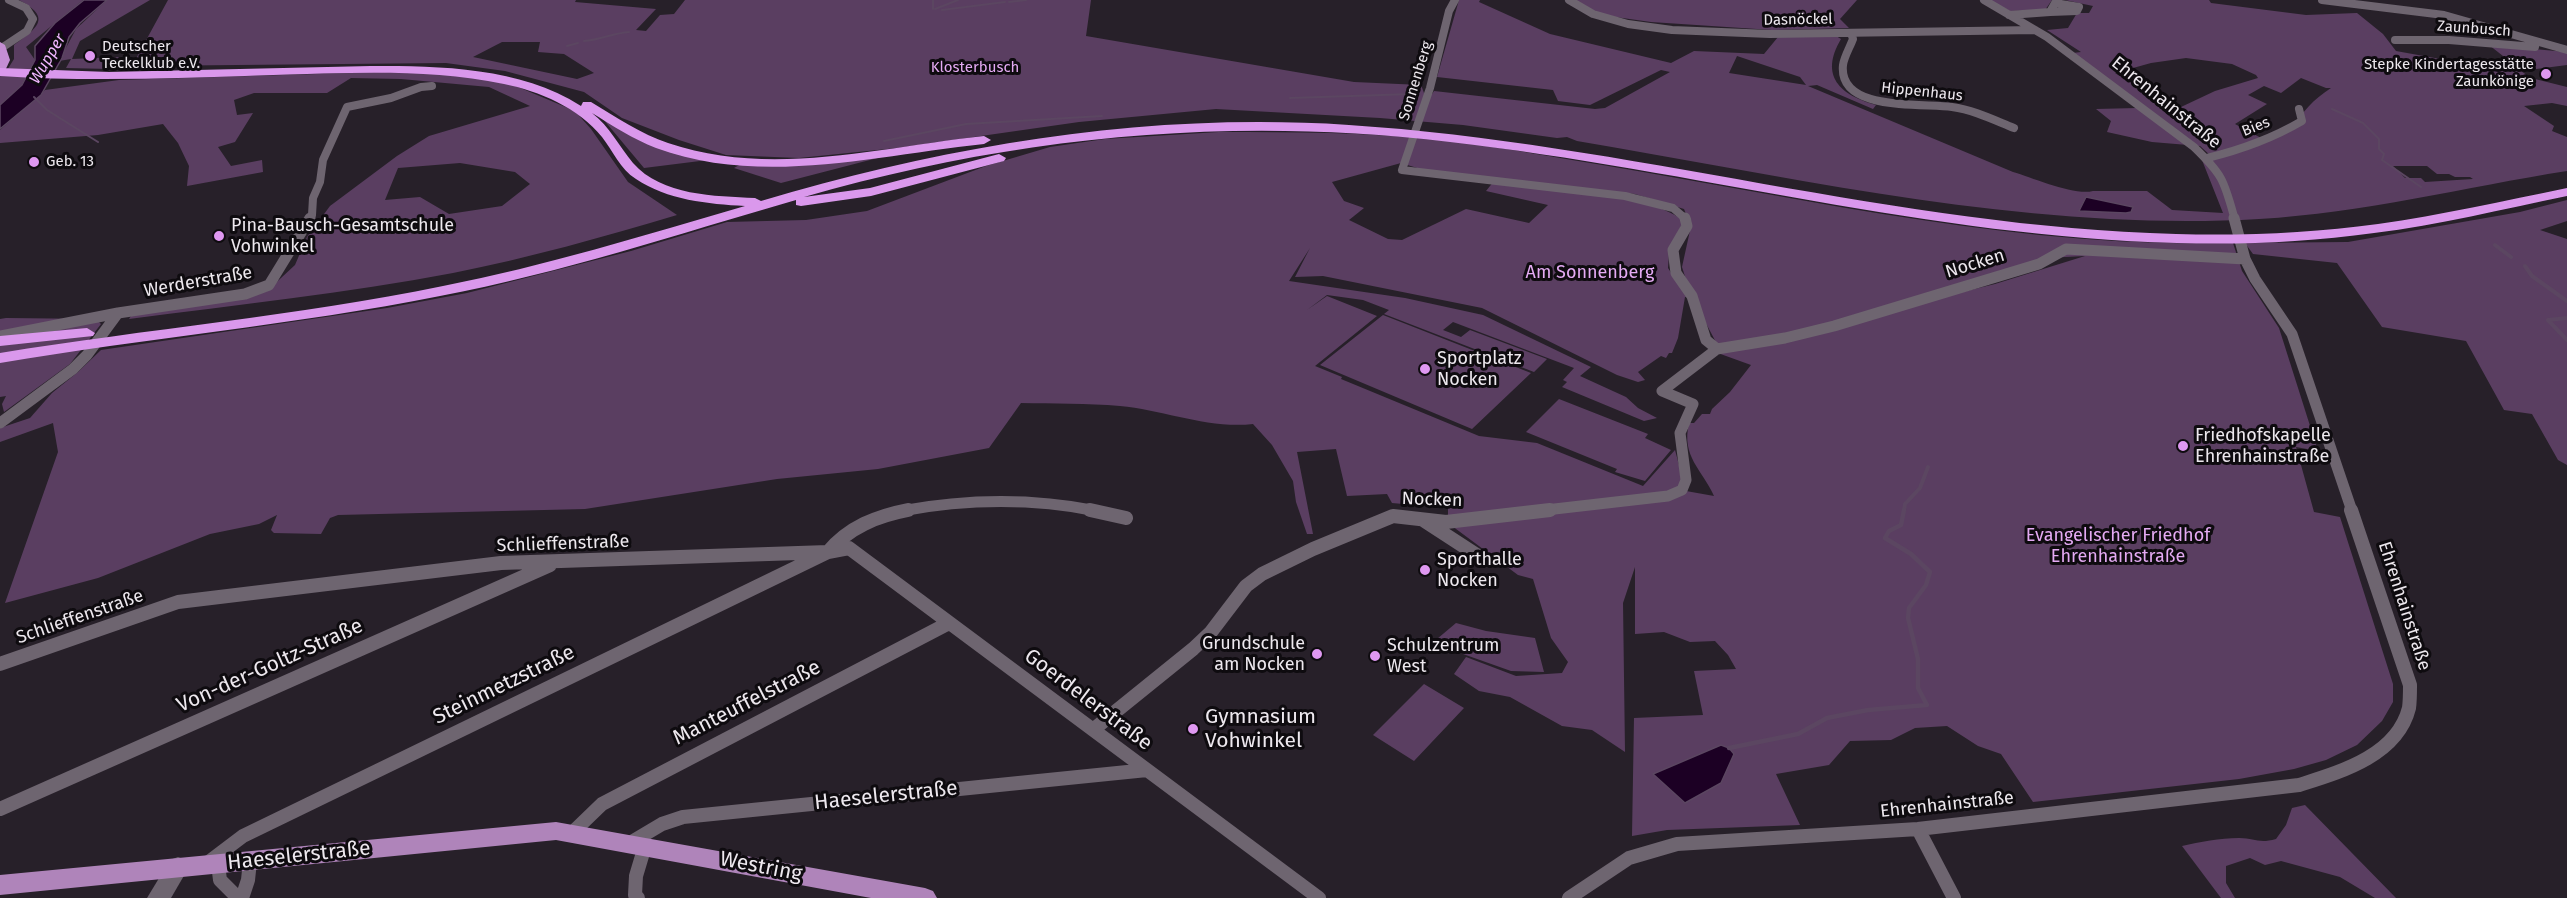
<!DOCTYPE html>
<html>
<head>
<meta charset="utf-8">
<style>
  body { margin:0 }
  canvas { display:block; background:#272029 }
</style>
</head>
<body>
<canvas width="2567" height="898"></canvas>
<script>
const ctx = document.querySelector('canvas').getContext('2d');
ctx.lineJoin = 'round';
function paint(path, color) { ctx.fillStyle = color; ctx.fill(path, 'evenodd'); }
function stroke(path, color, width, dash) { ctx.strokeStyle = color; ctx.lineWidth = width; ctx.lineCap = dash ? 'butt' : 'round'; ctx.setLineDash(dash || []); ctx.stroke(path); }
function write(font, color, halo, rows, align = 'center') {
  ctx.font = font + ' "Fira Sans",sans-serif'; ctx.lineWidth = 6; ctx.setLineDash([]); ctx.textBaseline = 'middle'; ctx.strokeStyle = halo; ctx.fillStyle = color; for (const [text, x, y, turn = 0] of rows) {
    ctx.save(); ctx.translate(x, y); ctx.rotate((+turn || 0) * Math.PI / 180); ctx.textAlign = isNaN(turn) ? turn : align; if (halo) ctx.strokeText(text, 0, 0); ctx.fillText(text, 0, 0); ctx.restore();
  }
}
const green = new Path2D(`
  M19,0H83L26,47L35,60L22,85L0,105V75H4L14,59V45C37,28 53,18 19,0Z
  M107,0H150L80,41L72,59L119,57L111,69L66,68L71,59L59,61L76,29Z
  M168,0H576L575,2L656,9L636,30L646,31L660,15L674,14L685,0H1091L1086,36L1354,82L1421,85L1424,93L1432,94L1434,91L1595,109L1605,108L1670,72L1661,70L1590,105L1558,101L1553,90L1437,77L1459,0H1480L1479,2L1550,34L1671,63L1694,51L1764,54L1778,37L1836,36L1841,39C1819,76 1840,95 1876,105L1873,109L1817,85L1808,86L2013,172C2033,178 2075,196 2093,191H2147L2172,210L2223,213L2202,160L2211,156L2200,146L2152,142L2107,132L2111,121L2096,109L2137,108L2065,54L2081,52L2047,30L2068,28L2077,13H2089L2093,6L2065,0H2209L2211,3L2306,15L2357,13L2383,34L2396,51L2490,68L2503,56L2489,45L2567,52V65L2521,71L2531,78L2567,87V106L2552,103L2524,106L2554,126L2552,131L2567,137V171C2465,187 2363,213 2259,219C2030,232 1802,179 1577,141L1567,137L1557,138L1463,125L1380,118L1216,109L1079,122L897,148L799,158L726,155L679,140L622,118L584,92L505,71L446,63L132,66ZM502,42H540L538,52L564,54L594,73L577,79L473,57ZM1737,56L1800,77L1806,85L1729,73ZM2186,58L2232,64L2256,75L2258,78L2215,91L2181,107L2169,105L2115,73L2151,63ZM2301,78L2326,88H2331C2313,100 2302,111 2293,130L2263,139L2235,124L2267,104L2248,95L2264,86L2281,93ZM2393,166H2427L2437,174H2449L2455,177H2470L2473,179L2425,182L2421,178H2405Z
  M1575,0H1857L1840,19L1849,28L1772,30L1651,22L1601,15Z
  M1988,0H2052L2045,10L2010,11Z
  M382,72L457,74L511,84L575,111L591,129L628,182L677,215C603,237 529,258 453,273C346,293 237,305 129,319L131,316L267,291L295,265L307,237L330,206L397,156L429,136L530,106L489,87L401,79L351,78L327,93H254L234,100L237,115L253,113L235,142L218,147L231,166L262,160L263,172L187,186L189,166L178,143L163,124L98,135L0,143V130L45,90L119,80ZM460,163L515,172L530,184L502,206L449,214L420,197L385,200L398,168Z
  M603,119L708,160L644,168Z
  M1219,132C1293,132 1366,132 1440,140C1482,144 1524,152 1566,159C1787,194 2008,249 2233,243L2242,271L2279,328L2318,451L2296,447L2314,512L2340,517L2393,684V702L2382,721L2357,745L2326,760L2294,769L2239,779L2033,802L2001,754L1978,746L1947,726L1915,728L1891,740L1850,741L1829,765L1776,774L1800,825L1667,830L1632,836L1634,718L1703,715L1694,671L1736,669L1728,655L1715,641L1690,642L1664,632L1635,634V567L1623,603L1625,752L1592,730L1562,726L1510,697L1479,691L1454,674L1466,657L1516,676L1562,673L1568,662L1551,638L1533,579L1518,575L1448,523V508L1392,503L1387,494L1347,496L1336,449L1297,452L1313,534H1307L1296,502L1293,481L1272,445L1253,424C1208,429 1164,410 1120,406C1087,403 1054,404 1021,403L989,448L878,469L777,479L585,509L338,515L330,518L321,534L274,533L271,530L277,515L259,524L210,534L98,578L5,603L58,452L53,423L0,442V428L30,418L52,393L78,372L101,350L387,308L467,293L631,251L727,222L806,220L867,211L986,166L1050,147L1105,139ZM1401,163L1427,171L1635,194L1684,209L1691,226L1682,267L1691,295L1718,346L1783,337L1831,325L2045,258L2085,256L1995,284L1926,301L1830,329L1715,352L1751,365L1730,392L1712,409L1710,414H1702L1694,423H1689C1681,457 1702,469 1714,496L1686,491L1675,450L1643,486L1537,443L1479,436L1341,379L1342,377L1315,366L1377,316L1327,296L1307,310L1327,295L1363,300L1389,310L1384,314L1534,372L1547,359L1470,330L1461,337L1443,330L1453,322L1574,368L1563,380L1567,382L1562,387L1644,421L1657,418L1638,408L1626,397L1580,376L1591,367L1483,315L1405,298L1289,281L1310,248L1295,277L1323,276L1482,308L1617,375L1638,382L1645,380L1638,372L1661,356L1666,358L1669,353H1672L1678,338L1685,297H1687L1668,268L1669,253L1681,226V219C1649,194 1538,187 1494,181L1486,191L1548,205L1529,223L1466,209L1402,240L1388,239L1349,220L1364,208L1344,201L1332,182Z
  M893,154L781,183L734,168L743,163Z
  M2567,200V221L2540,230L2567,239V465L2558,460L2532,414L2504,410L2466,341L2382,327L2337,263L2253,254L2245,243L2348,242L2520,212Z
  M1383,315L1531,373L1472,429L1320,365Z
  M6,318L96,319L101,324L70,364L4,412L2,404L6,396L0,397V319Z
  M1559,399L1648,434L1645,438L1671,450L1645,481L1615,472L1617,469L1526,432Z
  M1456,623L1486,631L1535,638L1544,672L1511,671L1463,654L1437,639Z
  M1424,684L1464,708L1414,761L1373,735Z
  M2305,805L2396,898H2375L2340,877L2281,861L2265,865L2250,858L2226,866V883L2235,898H2221L2182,846C2200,842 2220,838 2239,838C2255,838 2258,844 2276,839L2286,825L2292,808Z`);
const water = new Path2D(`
  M84,0H107L80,23L69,37L62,58L41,95L0,129V105L22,85L35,60V46L55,23Z
  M2086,197L2133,207L2131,212L2126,213L2079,211Z
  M1721,745L1729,748L1734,754L1721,783L1685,803L1653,774Z`);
const streamFar2 = new Path2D(`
  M933,0V9
  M1009,2L1026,0
  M935,9L958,0
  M942,10L1005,2
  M584,41C600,40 613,33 629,32
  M567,46L578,43
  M34,97L47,110L98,142
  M1290,98L1413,94
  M2332,109L2363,123L2379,139V149L2384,154L2382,160L2421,187
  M884,141L966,124L1102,116`);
const streamFar1 = new Path2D(`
  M2495,245L2511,257
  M2525,266L2532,276L2567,301
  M2567,318L2548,320L2567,340
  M1904,511L1905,504L1920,488L1928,467`);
const stream = new Path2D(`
  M1729,748L1798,734L1827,718L1868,710L1927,705L1918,688V659L1908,618L1909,608L1926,585L1930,572L1911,554L1885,538L1889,531L1901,525L1904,510`);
const minorFar2 = new Path2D(`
  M1455,0L1449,11L1430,88L1402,170L1625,196L1673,208L1687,220
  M1569,0L1593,14L1628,24L1672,30L1770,34L2035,30
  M1984,0L2047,37L2194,147C2224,176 2224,181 2235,220
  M2322,0L2444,15L2567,50
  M2055,3L2079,7L2077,11L2050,12Z
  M2009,15L2050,12
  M1851,33L1853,39C1850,47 1844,57 1843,65C1838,112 1922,103 1952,107C1974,110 1994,120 2014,128
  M2395,40H2449L2535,47
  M0,49L27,31L33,19L26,8L9,0
  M2207,158C2240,150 2273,138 2302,121L2299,109
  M309,220L312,215L313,198L320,182L323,160L347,107L391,98L421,87L432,86`);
const minorFar1 = new Path2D(`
  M1685,218L1687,226L1673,250L1676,273L1692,296L1706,340L1717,349
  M2234,218L2245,259L2255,279L2292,334L2352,511
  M0,336L118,313
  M0,423L73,369L87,355L118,313L245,294L269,285L310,218
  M901,511C966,499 1032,498 1097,511
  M1537,511L1668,496L1682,490L1686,480L1680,433L1693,404L1662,391L1717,349L1785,338L1834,326L2039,264L2066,249L2245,259`);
const minor = new Path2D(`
  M1090,510L1126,518
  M1423,520L1486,561
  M0,664L178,602L501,563L828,552L849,548L1319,898
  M1094,729L1193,649L1211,632L1246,586L1262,574L1313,549L1393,516L1446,522L1550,510
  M0,809L550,565
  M1918,829L1954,898
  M573,832L602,804L949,623
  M630,843L662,824L683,817L1147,770
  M206,864L243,836L828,552C849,527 877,516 908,510
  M218,864L220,880L238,898
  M242,898L248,880L250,861
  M638,898L635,895L636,876L645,846
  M1569,898L1629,858L1677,844L1918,829L2299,785C2340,772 2397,756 2409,708C2410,701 2410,692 2410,685L2351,510`);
const secondary = new Path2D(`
  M178,857L186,860L189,867L171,898H147L170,860Z`);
const primary = new Path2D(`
  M556,822L925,888L933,891L937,898H871L556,840L0,895V875Z`);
const trunk = new Path2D(`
  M0,42L5,45L10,60L4,73L0,74Z`);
const motorway = new Path2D(`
  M371,66C441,66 520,67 581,106L583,102H591C616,117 641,134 668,143C770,178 881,147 984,136L991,140L984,144C877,155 762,187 656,148C633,139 613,126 592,113C610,127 619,146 633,163C662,196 715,196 755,198L761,201C955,144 1147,112 1349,125C1628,143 1897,227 2176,234C2244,236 2311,233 2378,224C2441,215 2504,201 2567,188V196C2503,209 2439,225 2374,233C2308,242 2243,245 2177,243C1931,237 1694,170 1450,142C1229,116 1018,136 804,197L870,188L999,154L1006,158L1004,161L871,196L801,206L796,205V200C678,234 561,273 440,296C295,325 146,338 0,363V353C147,329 297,316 443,286C545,266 645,235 745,206C708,204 667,200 636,179C620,169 613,151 602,137C579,108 539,91 504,84C428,68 349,73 273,75C182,78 91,82 0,76V68L109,72Z
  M87,328L95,333L93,336L0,346V336Z`);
const markers = [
  [90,56,6,"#df98f1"],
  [2546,74,6,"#df98f1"],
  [34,162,6,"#df98f1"],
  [219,236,6,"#df98f1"],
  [1425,369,6,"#df98f1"],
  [2183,446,6,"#df98f1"],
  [1425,570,6,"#df98f1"],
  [1317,654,6,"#df98f1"],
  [1375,656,6,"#df98f1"],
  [1193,729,6,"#df98f1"]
];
const farStreetnames = [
  ["Dasnöckel",1798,20,-1],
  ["Zaunbusch",2474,29,4],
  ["Sonnenberg",1416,81,-73],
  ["Hippenhaus",1922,92,6],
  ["Bies",2256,127,-22]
];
const farPoinames = [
  ["Deutscher",102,47],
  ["Teckelklub e.V.",102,64],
  ["Stepke Kindertagesstätte",2534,65,"right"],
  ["Zaunkönige",2534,82,"right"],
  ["Geb. 13",46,162]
];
const farParknames = [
  ["Klosterbusch",975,68]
];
const farWaternames = [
  ["Wupper",48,59,-59]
];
const streetNames = [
  ["Ehrenhainstraße",2166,103,39],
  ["Nocken",1975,264,-17],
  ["Werderstraße",198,282,-10],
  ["Nocken",1432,500,2],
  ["Schlieffenstraße",563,544,-2],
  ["Ehrenhainstraße",2404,606,72],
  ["Schlieffenstraße",80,617,-19],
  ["Ehrenhainstraße",1947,805,-6]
];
const poiNames = [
  ["Pina-Bausch-Gesamtschule",231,226],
  ["Vohwinkel",231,247],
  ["Sportplatz",1437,359],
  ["Nocken",1437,380],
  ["Friedhofskapelle",2195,436],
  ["Ehrenhainstraße",2195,457],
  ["Sporthalle",1437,560],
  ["Nocken",1437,581],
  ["Grundschule",1305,644,"right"],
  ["am Nocken",1305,665,"right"],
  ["Schulzentrum",1387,646],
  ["West",1387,667]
];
const parkNames = [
  ["Am Sonnenberg",1590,273],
  ["Evangelischer Friedhof",2118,536],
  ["Ehrenhainstraße",2118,557]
];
const nearStreetnames = [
  ["Von-der-Goltz-Straße",270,666,-24],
  ["Steinmetzstraße",504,685,-26],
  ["Goerdelerstraße",1088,700,37],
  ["Manteuffelstraße",747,703,-27],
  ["Haeselerstraße",886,796,-6],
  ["Haeselerstraße",299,856,-6],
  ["Westring",761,867,11]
];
const nearPoinames = [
  ["Gymnasium",1205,717],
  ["Vohwinkel",1205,741]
];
paint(green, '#5a3e61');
paint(water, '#1c0024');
stroke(water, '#5b4661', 1.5);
stroke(streamFar2, '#5b4661', 2);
stroke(streamFar1, '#5b4661', 4);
stroke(stream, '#5b4661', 4.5);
stroke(minorFar2, '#6e6570', 8);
stroke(minorFar1, '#6e6570', 11);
stroke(minor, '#6e6570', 14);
paint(secondary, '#6e6570');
paint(primary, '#af84ba');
paint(trunk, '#c48ed3');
paint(motorway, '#da98ec');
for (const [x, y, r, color] of markers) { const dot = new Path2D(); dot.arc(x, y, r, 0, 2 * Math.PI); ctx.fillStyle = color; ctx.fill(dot); stroke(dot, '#0e0b0f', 2); }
write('15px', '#ede8ee', '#0e0b0f', farStreetnames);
write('15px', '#ede8ee', '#0e0b0f', farPoinames, 'left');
write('15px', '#e4aaf3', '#0e0b0f', farParknames);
write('italic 16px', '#efb5fe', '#0e0b0f', farWaternames);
write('18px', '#ede8ee', '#0e0b0f', streetNames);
write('18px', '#ede8ee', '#0e0b0f', poiNames, 'left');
write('18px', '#e4aaf3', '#0e0b0f', parkNames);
write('21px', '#ede8ee', '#0e0b0f', nearStreetnames);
write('21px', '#ede8ee', '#0e0b0f', nearPoinames, 'left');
</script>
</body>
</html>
